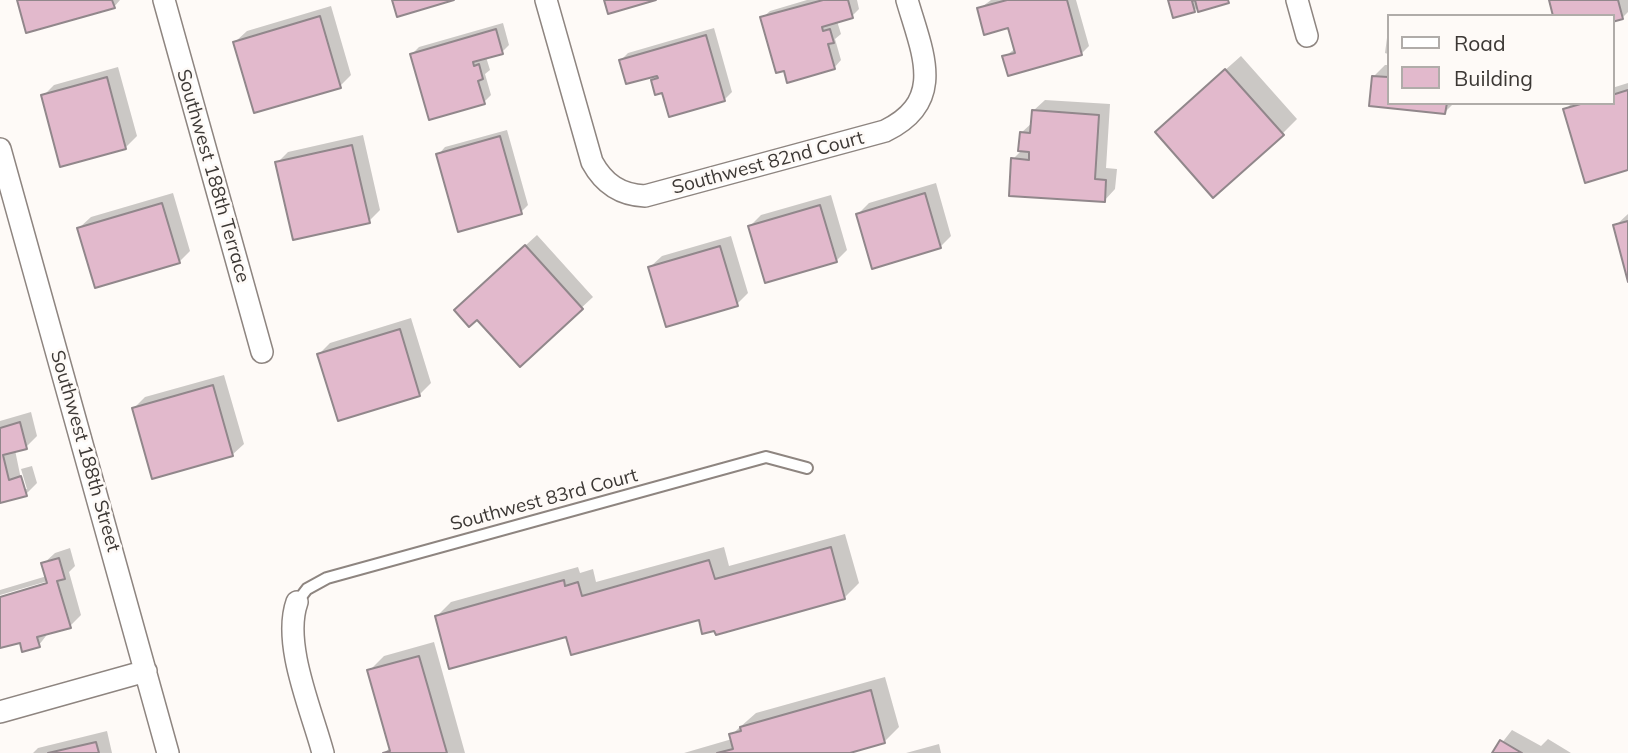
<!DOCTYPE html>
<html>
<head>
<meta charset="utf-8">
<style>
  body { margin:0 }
  #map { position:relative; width:1628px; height:753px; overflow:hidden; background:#fefaf7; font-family:Mulish,sans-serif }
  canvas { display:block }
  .legend { position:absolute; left:1387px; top:14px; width:228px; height:91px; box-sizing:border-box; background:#fefaf7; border:2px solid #b0aca9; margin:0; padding:9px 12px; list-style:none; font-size:21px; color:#3c3835 }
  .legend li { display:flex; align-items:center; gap:14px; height:35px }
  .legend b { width:35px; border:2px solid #b0aca9 }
</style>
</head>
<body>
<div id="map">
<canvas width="1628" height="753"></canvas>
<ul class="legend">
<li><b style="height:9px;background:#fff"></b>Road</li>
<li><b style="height:19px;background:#e2b9cc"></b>Building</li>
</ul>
</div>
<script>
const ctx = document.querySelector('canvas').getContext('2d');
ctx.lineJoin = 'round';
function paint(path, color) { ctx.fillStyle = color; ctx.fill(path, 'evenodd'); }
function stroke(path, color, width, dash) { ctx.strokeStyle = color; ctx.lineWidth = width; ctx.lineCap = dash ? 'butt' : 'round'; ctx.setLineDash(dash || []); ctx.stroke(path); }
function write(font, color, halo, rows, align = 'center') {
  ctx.font = font + ' Mulish,sans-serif'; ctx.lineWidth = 5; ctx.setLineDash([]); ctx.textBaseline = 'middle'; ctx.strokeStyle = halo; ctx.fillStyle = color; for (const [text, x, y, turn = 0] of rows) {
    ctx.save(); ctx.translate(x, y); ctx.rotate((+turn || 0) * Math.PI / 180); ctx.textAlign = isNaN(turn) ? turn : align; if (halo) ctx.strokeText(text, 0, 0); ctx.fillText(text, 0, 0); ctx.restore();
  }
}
const shadow = new Path2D(`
  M19,0H120L114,7Z
  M807,0H857L859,9L852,16L837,21L841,34L835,39L841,60L834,68L762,18L770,11Z
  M991,0H1076L1089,46L1082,53L1004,57L1016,48L1010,26L979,9Z
  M1170,0H1230L1198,6L1194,11Z
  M1551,0H1628V12L1622,18Z
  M331,6L351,75L340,86L235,42L247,31Z
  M503,23L509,45L502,52L486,57L490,70L485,74L491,95L484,102L412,54L419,47Z
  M714,28L732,92L724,100L653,81L661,73L621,60L628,53Z
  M1388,30V54L1385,53Z
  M1241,56L1297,119L1282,134L1172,117Z
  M1385,65H1388V103H1454L1445,112L1371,105L1374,76Z
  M118,67L137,136L126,147L43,96L54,85Z
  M1628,83V168L1565,110L1572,103H1612V88Z
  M1045,100L1110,104L1106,168L1117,169L1115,189L1104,201L1013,159L1020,152L1021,133L1033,122V111Z
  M507,130L528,205L521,212L438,155L445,147Z
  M363,135L380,210L369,221L277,163L288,152Z
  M936,183L951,236L940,247L858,214L869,203Z
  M173,193L190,251L179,262L79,228L91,217Z
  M831,195L847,250L836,261L750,226L761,215Z
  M1628,214V275L1615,226Z
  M537,235L593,297L520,365L467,299Z
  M731,236L748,293L737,304L650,267L662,256Z
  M411,318L431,383L419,395L319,354L330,343Z
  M224,375L244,444L232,455L134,408L145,397Z
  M31,412L37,436L26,447L15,450L23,489H27L21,469L32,466L37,483L26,494L0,502V421Z
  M845,534L859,583L844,598L567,634L437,616L451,602L578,567L580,573L593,569L596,582L724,547L729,566Z
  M70,548L75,566L69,572L81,615L70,626L49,632L39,645L21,641L0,647V598L56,583L55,579L0,595V590L47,576L43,564L55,553Z
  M434,642L465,753H384L391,747L369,671L384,656Z
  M885,677L899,727L884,742L844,753H684L732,739L731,735L756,713Z
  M1512,730L1541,746L1548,739L1571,753H1494Z
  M107,731L112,753H33L38,748Z
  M939,744L941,753H906Z`);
const building = new Path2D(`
  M17,0H112L115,8L26,33Z
  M392,0H454L397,17Z
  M604,0H656L608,14Z
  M823,0H848L853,18L822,27L823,31L830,29L834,43L828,44L835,69L787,83L784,71L776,73L760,17Z
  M1007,0H1067L1082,55L1008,76L1002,56L1015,53L1008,28L984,35L977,8Z
  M1168,0H1228L1229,3L1198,12L1195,0L1192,1L1195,12L1173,18Z
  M1549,0H1618L1623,19L1612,22V16H1553Z
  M320,16L341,88L254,113L233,42Z
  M496,29L503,54L473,62L474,66L479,64L483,79L478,81L485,104L429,120L410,54Z
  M706,35L725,101L669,117L662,93L655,95L651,80L658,78L657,76L626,84L619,60Z
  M1225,69L1284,135L1213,198L1155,132Z
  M1372,76L1388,77V103H1447L1445,114L1369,106Z
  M107,77L126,149L60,167L41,95Z
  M1628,90V170L1585,183L1563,109L1584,103H1612V95Z
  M1032,110L1099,115L1095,179L1106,180L1105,202L1009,196L1011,158L1029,160V152L1018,151L1020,132L1030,133Z
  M500,136L522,214L458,232L436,154Z
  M352,145L370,223L293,240L275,162Z
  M925,193L941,248L872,269L856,214Z
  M162,203L180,263L95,288L77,228Z
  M820,205L837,262L765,283L748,226Z
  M1628,221V282L1613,225Z
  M525,245L583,309L520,367L477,320L469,327L454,310Z
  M720,246L738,306L666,327L648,267Z
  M400,329L420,396L338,421L317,354Z
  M213,385L233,456L152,479L132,408Z
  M20,422L27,449L3,455L9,480L21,476L27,496L0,503V428Z
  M831,547L845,599L716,635L714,631L702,634L699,620L571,655L566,637L449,669L435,616L564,580L565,586L578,582L582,596L709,560L715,579Z
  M59,558L65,579L57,581L71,628L37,637L40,647L22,652L20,643L0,648V597L47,583L41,563Z
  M419,656L447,753H383L390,751L367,670Z
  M871,690L885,743L850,753H717L733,749L729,734L741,731L740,727Z
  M1500,740L1522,753H1492Z
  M96,742L99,753H48Z`);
const service = new Path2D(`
  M297,602L307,589L327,578L766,457L807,468`);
const minor = new Path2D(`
  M164,0L262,352
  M546,0L592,162C604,184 620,195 645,196L885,131C947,101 922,52 907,0
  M1297,0L1307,36
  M0,149L168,753
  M297,602C282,644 312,711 323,753
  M0,712L146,671`);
const streetNames = [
  ["Southwest 82nd Court",768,163,-15],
  ["Southwest 188th Terrace",213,176,74],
  ["Southwest 188th Street",85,451,74],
  ["Southwest 83rd Court",544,500,-15]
];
paint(shadow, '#0003');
paint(building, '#e2b9cc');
stroke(building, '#91878b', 2);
stroke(service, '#8e8580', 14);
stroke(minor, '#8e8580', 24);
stroke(service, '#fff', 10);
stroke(minor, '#fff', 21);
write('19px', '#3c3835', '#fefaf7', streetNames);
</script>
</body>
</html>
